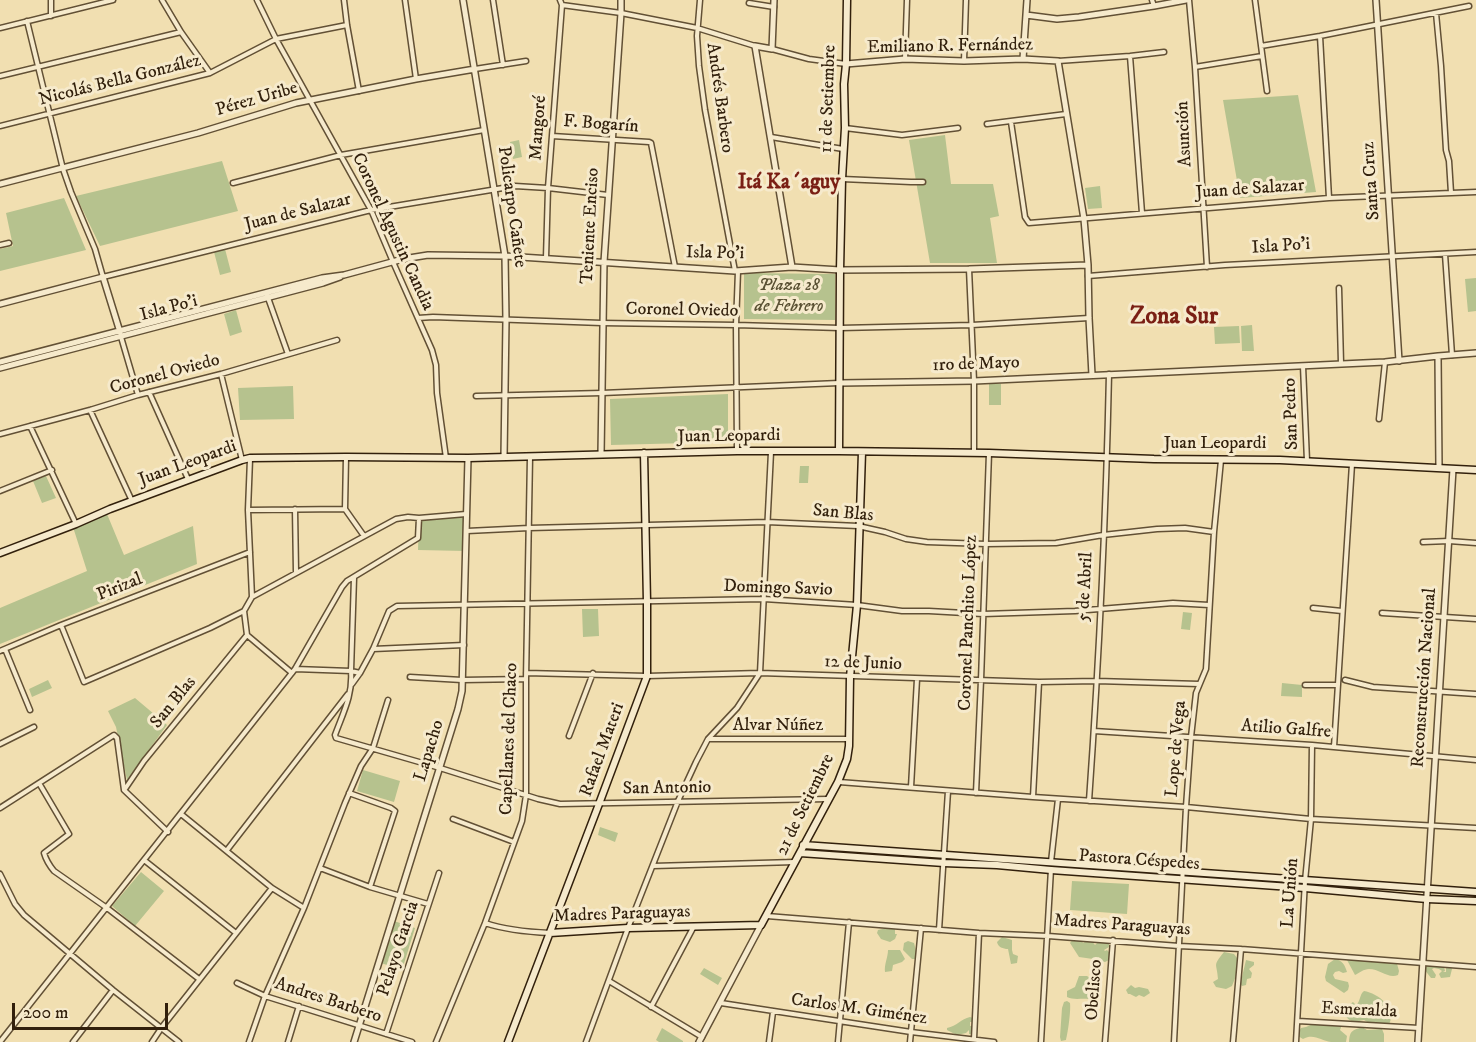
<!DOCTYPE html>
<html>
<head>
<meta charset="utf-8">
<style>
  body { margin:0 }
  #map { position:relative; width:1476px; height:1042px; overflow:hidden; background:#f1dfb1; font-family:"IM FELL DW Pica",serif }
  canvas { display:block }
  .scale { position:absolute; left:12px; top:1003px; width:156px; height:27px; box-sizing:border-box; border:3px solid #32200c; border-top:0; padding-left:8px; font-size:18px; line-height:21px; white-space:nowrap; color:#32200c; -webkit-text-stroke:4px #f6eacc; paint-order:stroke }
</style>
</head>
<body>
<div id="map">
<canvas width="1476" height="1042"></canvas>
<div class="scale">200 m</div>
</div>
<script>
const ctx = document.querySelector('canvas').getContext('2d');
ctx.lineJoin = 'round';
function paint(path, color) { ctx.fillStyle = color; ctx.fill(path, 'evenodd'); }
function stroke(path, color, width, dash) { ctx.strokeStyle = color; ctx.lineWidth = width; ctx.lineCap = dash ? 'butt' : 'round'; ctx.setLineDash(dash || []); ctx.stroke(path); }
function write(font, color, halo, rows, align = 'center') {
  ctx.font = font + ' "IM FELL DW Pica",serif'; ctx.lineWidth = 6; ctx.setLineDash([]); ctx.textBaseline = 'middle'; ctx.strokeStyle = halo; ctx.fillStyle = color; for (const [text, x, y, turn = 0] of rows) {
    ctx.save(); ctx.translate(x, y); ctx.rotate((+turn || 0) * Math.PI / 180); ctx.textAlign = isNaN(turn) ? turn : align; if (halo) ctx.strokeText(text, 0, 0); ctx.fillText(text, 0, 0); ctx.restore();
  }
}
const green = new Path2D(`
  M1298,95L1316,192L1240,198L1223,100Z
  M945,135L951,184H993L999,216L990,218L997,263H930L909,140Z
  M519,140L522,157L513,159L510,142Z
  M222,161L238,211L100,246L76,196Z
  M1100,186L1102,208L1088,209L1085,188Z
  M64,198L86,250L0,271V249L13,246L6,213Z
  M225,249L231,272L220,275L214,252Z
  M744,273L835,274V320L744,319Z
  M1476,278V311L1468,312L1465,279Z
  M236,310L242,332L230,336L224,314Z
  M1252,325L1254,351H1242L1241,326Z
  M1239,326L1240,343L1215,344L1214,327Z
  M989,384H1001V405H989Z
  M293,386L294,419L240,420L238,388Z
  M728,394V442L611,445L610,399Z
  M800,466H809L808,483H799Z
  M46,476L56,498L42,503L33,481Z
  M107,514L124,555L193,526L197,564L0,644V608L87,571L73,527Z
  M467,514L466,551L418,550L419,518Z
  M582,609H598L599,636L583,637Z
  M1183,612L1192,613L1190,630L1181,629Z
  M48,680L52,688L32,697L29,689Z
  M1282,683L1302,685V697L1281,696Z
  M135,698L167,725L127,780L116,727L108,711Z
  M363,770L400,781L394,802L357,791Z
  M600,827L618,833L615,842L598,835Z
  M141,872L164,891L135,926L112,906Z
  M1072,881L1129,884L1127,914L1070,910Z
  M394,921L415,928L402,970L381,963Z
  M887,928L895,929V934H897L895,939L890,942L881,939L877,933L878,930Z
  M1002,937L1012,940V950L1013,954L1018,956L1017,963L1011,964L1008,949C1003,949 998,947 997,942Z
  M1080,938L1083,943L1090,939L1095,945L1098,942H1109V947L1104,950L1105,951L1107,950L1110,953L1109,960L1105,962L1093,959L1079,957L1070,943L1073,939Z
  M908,941L914,943L916,951L915,959H912L903,950L904,943Z
  M888,950H900L905,959L902,962L893,965L892,971L885,972C884,965 888,957 888,950Z
  M1224,952L1234,954L1240,962L1242,970L1237,973L1232,986L1226,989L1216,987L1213,982L1218,979C1217,962 1212,967 1224,952Z
  M1351,957L1392,958L1396,960L1399,971L1398,975C1388,979 1380,969 1369,969C1364,969 1359,973 1355,975L1347,960Z
  M1335,959C1342,960 1345,965 1347,972L1343,973L1339,971L1335,972L1333,975L1335,979L1348,982L1349,986L1348,990L1344,993L1326,981L1325,977L1328,964Z
  M1246,960L1254,962V965L1249,969L1252,973L1251,978L1247,979L1246,985L1242,986L1239,982L1242,977Z
  M1432,962L1444,967L1445,971L1443,972H1446V968L1450,965L1452,969L1450,977L1441,978L1439,974L1442,971L1439,969L1434,968L1432,969L1436,975L1435,978H1431L1424,969L1426,963Z
  M704,968L722,978L718,985L700,974Z
  M1079,976H1087L1093,980C1092,988 1099,991 1093,1000C1084,997 1075,1001 1067,997V991L1075,987Z
  M1131,985L1135,988L1139,987L1148,989L1150,993L1144,997L1139,995L1136,997L1130,994H1128L1126,990Z
  M1364,991C1378,993 1398,1009 1389,1024H1371L1364,1020C1355,1022 1350,1023 1345,1015L1346,1007L1353,1002L1356,1005C1361,1001 1359,995 1364,991Z
  M1067,1001L1070,1003C1071,1011 1068,1032 1066,1040L1061,1041L1060,1037L1062,1008L1064,1002Z
  M970,1017L973,1018V1022H970V1026H973V1034H969V1030L966,1033L957,1035L947,1030V1028C957,1026 961,1019 970,1017Z
  M1327,1023L1336,1026L1342,1025L1340,1030L1347,1036L1346,1042C1342,1042 1336,1042 1331,1042C1321,1041 1314,1033 1303,1039L1298,1036V1033L1301,1028L1306,1027L1313,1024Z
  M1362,1027L1367,1030L1382,1029L1384,1034V1042H1349C1350,1030 1352,1031 1362,1027Z
  M662,1028L683,1041V1042H659L656,1040Z`);
const minor = new Path2D(`
  M51,0V16
  M162,0L181,32L210,73
  M257,0L276,39L371,210L393,262L432,350L436,365L437,393L446,458
  M344,0L347,25L359,91
  M405,0L416,79
  M493,0L503,65
  M700,0L697,36L699,66L705,110L735,271
  M1152,0L1154,6
  M1189,0L1195,67L1207,267
  M1255,0L1267,91
  M749,3L774,7
  M562,5L621,13L697,28L755,46
  M1436,13L1441,66L1446,150L1449,161L1451,193
  M27,21L63,169L71,192L95,249L103,277L371,210L515,186L548,188L608,195
  M0,28L113,0
  M1320,36L1329,198
  M1261,46L1320,36L1469,6
  M772,49L809,59L846,64
  M1130,56L1142,213
  M905,59L907,0
  M964,61L966,0
  M1058,61L1130,56L1164,52
  M1195,67L1262,56
  M475,69L526,61
  M0,76L181,32
  M1011,122L1025,217L1029,223L1329,198L1476,192
  M987,124L1066,114
  M0,126L210,73L276,39L347,25
  M845,128L902,135L958,128
  M552,136L649,142L651,143L675,267
  M771,137L843,149
  M842,179L911,182H923
  M233,183L341,155L484,130
  M0,245L9,243
  M1445,254L1452,355
  M546,258L548,188L562,5L560,0
  M969,269L974,381V453
  M1088,276L1225,265L1476,252
  M1339,288L1341,363
  M267,295L288,354
  M418,318L433,317L602,323L736,325L840,328L972,325L1089,318
  M121,337L138,395
  M1303,366L1307,461
  M221,374L242,460
  M149,392L188,479
  M476,396L602,393L839,383
  M90,410L132,501
  M1379,419L1385,362
  M30,426L76,524
  M0,434L90,410L138,395L221,374L337,340
  M737,451L736,325L738,271
  M346,457L345,509L364,536
  M250,459L248,510L252,597
  M0,491L52,470
  M295,509L296,572
  M248,510L345,509
  M467,531L529,528L767,522L858,526L885,532L906,539L927,542L986,544L1056,543L1103,535L1157,529L1185,528L1214,532
  M1423,542L1449,541L1476,543
  M354,578L351,671C353,695 343,713 335,735L336,738L440,768L538,799L560,804L828,799
  M1313,608L1342,611
  M1382,613L1476,619
  M61,625L84,682L210,628L244,611
  M5,649L30,710
  M373,649L464,645
  M0,651L61,625L250,552
  M295,669L351,671L360,673
  M292,673L247,635L244,611L252,597L396,519L408,517L419,518L466,514
  M526,673L647,676L760,673L1039,682L1097,681L1199,684
  M410,677L462,680L526,679
  M1345,680L1373,687L1476,694
  M352,684L360,673L373,649L389,611L397,606L764,599L857,605L902,611H929L983,614L1075,611L1173,603L1209,605
  M1305,685H1338
  M1094,731L1312,745L1476,760
  M569,736L593,673
  M709,739H849
  M0,744L34,727
  M1334,747L1352,464
  M839,782L1033,797L1186,807L1311,819L1476,828
  M39,783L69,834L44,853C46,860 49,865 54,871L107,908L199,979
  M911,787L917,679
  M125,789L144,761L247,635
  M349,793L391,808L395,811L370,887
  M976,793L981,680L989,453
  M1033,797L1039,682
  M1089,801C1099,659 1106,516 1109,374
  M0,808L114,735L117,738L124,790L168,832
  M181,814L272,888L304,908
  M453,819L514,842
  M227,850L348,694
  M144,860L236,933
  M1051,862L1058,799
  M653,866L795,862
  M320,868L370,887L428,904
  M0,874L15,904L24,915L113,990L179,1042
  M767,916L979,933L1048,936L1179,946L1241,949L1476,967
  M485,923C506,930 527,932 550,933
  M939,930L948,791
  M609,981L702,1037
  M237,983L265,996L412,1042
  M721,1003L911,1032L994,1042
  M651,1007L693,928
  M1298,1021L1419,1028
  M386,1034L439,873
  M974,1039L979,933
  M0,1042L295,669L342,587L347,581L418,538L419,518
  M73,1042L113,990
  M152,1042L162,1027L272,888
  M249,1042L265,996L304,908L345,803L361,766L373,748L388,700
  M288,1042L299,1006
  M436,1042L485,923L522,821L526,795V679L530,457
  M586,1042L628,928L678,801L696,762L708,739L737,708L760,673L771,452
  M769,1042L773,1012
  M838,1042L849,922
  M910,1042L921,928
  M1041,1042L1051,869
  M1105,1042L1113,940
  M1174,1042L1186,807L1191,737L1196,693L1206,669L1214,532L1221,460
  M1233,1042L1241,949
  M1296,1042L1305,881L1311,819L1312,745`);
const tertiary = new Path2D(`
  M463,0L505,256L506,320L504,457
  M774,0L772,49L755,46L792,267
  M1376,0L1399,361
  M1026,15L1057,19L1079,17L1154,6L1186,0
  M1023,59L1027,0
  M846,64L905,59L964,61L1023,59L1058,61L1084,219L1088,265L1089,318L1092,375
  M0,184L198,133L296,103L416,79L475,69
  M0,304L103,277L120,332
  M1438,356L1439,468
  M0,362L322,278L344,275L403,259L428,255L505,256L735,271L792,267L840,270L969,269L1088,265
  M0,368L323,283L340,277
  M840,383L974,381L1385,362L1438,356L1476,353
  M601,454L604,262L621,13V0
  M354,1042L458,709L462,691L468,458
  M699,1042L761,925
  M1418,1042L1453,469`);
const secondary = new Path2D(`
  M839,451L840,270L842,179L845,128L844,84L846,64L847,0
  M0,553L76,524L110,509L242,460L250,458L346,457L468,458L737,451H839L989,453L1154,459L1280,460L1476,470
  M803,845L1476,892
  M800,853L944,863L997,865L1051,870L1305,888L1427,899L1476,901
  M550,933L628,928L761,925L838,782L847,759L849,746L850,677L857,605L862,452
  M508,1042L599,804L647,676V602L644,453`);
const streetNames = [
  ["Emiliano R. Fernández",950,47,-1],
  ["Nicolás Bella González",120,81,-14],
  ["Andrés Barbero",719,98,82],
  ["11 de Setiembre",829,99,-88],
  ["Pérez Uribe",257,100,-16],
  ["F. Bogarín",601,125,4],
  ["Mangoré",539,128,-86],
  ["Asunción",1185,134,-93],
  ["Santa Cruz",1372,181,-94],
  ["Juan de Salazar",1250,190,-4],
  ["Policarpo Cañete",511,207,82],
  ["Juan de Salazar",298,213,-14],
  ["Teniente Enciso",591,226,-87],
  ["Coronel Agustin Candia",392,232,65],
  ["Isla Po'i",1281,247,-4],
  ["Isla Po'i",715,254,1],
  ["Isla Po'i",169,309,-15],
  ["Coronel Oviedo",682,311,1],
  ["1ro de Mayo",976,365,-2],
  ["Coronel Oviedo",165,375,-15],
  ["San Pedro",1292,414,-92],
  ["Juan Leopardi",729,437,-1],
  ["Juan Leopardi",1215,444],
  ["Juan Leopardi",188,464,-20],
  ["San Blas",843,514,5],
  ["5 de Abril",1086,587,-87],
  ["Pirizal",120,588,-22],
  ["Domingo Savio",778,589,2],
  ["Coronel Panchito López",969,623,-88],
  ["12 de Junio",863,664,2],
  ["Reconstrucción Nacional",1425,678,-86],
  ["San Blas",174,703,-51],
  ["Alvar Núñez",778,726],
  ["Atilio Galfre",1286,730,4],
  ["Capellanes del Chaco",510,739,-88],
  ["Lope de Vega",1177,749,-85],
  ["Rafael Materi",603,750,-70],
  ["Lapacho",430,751,-73],
  ["San Antonio",667,789,-1],
  ["21 de Setiembre",806,805,-64],
  ["Pastora Céspedes",1139,861,4],
  ["La Unión",1291,893,-86],
  ["Madres Paraguayas",622,915,-2],
  ["Madres Paraguayas",1122,926,4],
  ["Pelayo Garcia",399,949,-72],
  ["Obelisco",1095,990,-86],
  ["Andres Barbero",328,1001,18],
  ["Carlos M. Giménez",859,1010,8],
  ["Esmeralda",1359,1011,3]
];
const parkNames = [
  ["Plaza 28",789,286],
  ["de Febrero",789,307]
];
const quarterNames = [
  ["Itá Ka´aguy",789,184]
];
const districtNames = [
  ["Zona Sur",1174,318]
];
paint(green, '#b6c28e');
stroke(minor, '#625035', 7);
stroke(tertiary, '#625035', 8);
stroke(secondary, '#32200c', 9);
stroke(minor, '#f6eacc', 4);
stroke(tertiary, '#f6eacc', 5);
stroke(secondary, '#f6eacc', 6);
write('18px', '#32200c', '#f6eacc', streetNames);
write('italic 18px', '#5a5133', '#f6eacc', parkNames);
write('bold 21px', '#7a1f14', '#f6eacc', quarterNames);
write('bold 24px', '#7a1f14', '#f6eacc', districtNames);
</script>
</body>
</html>
